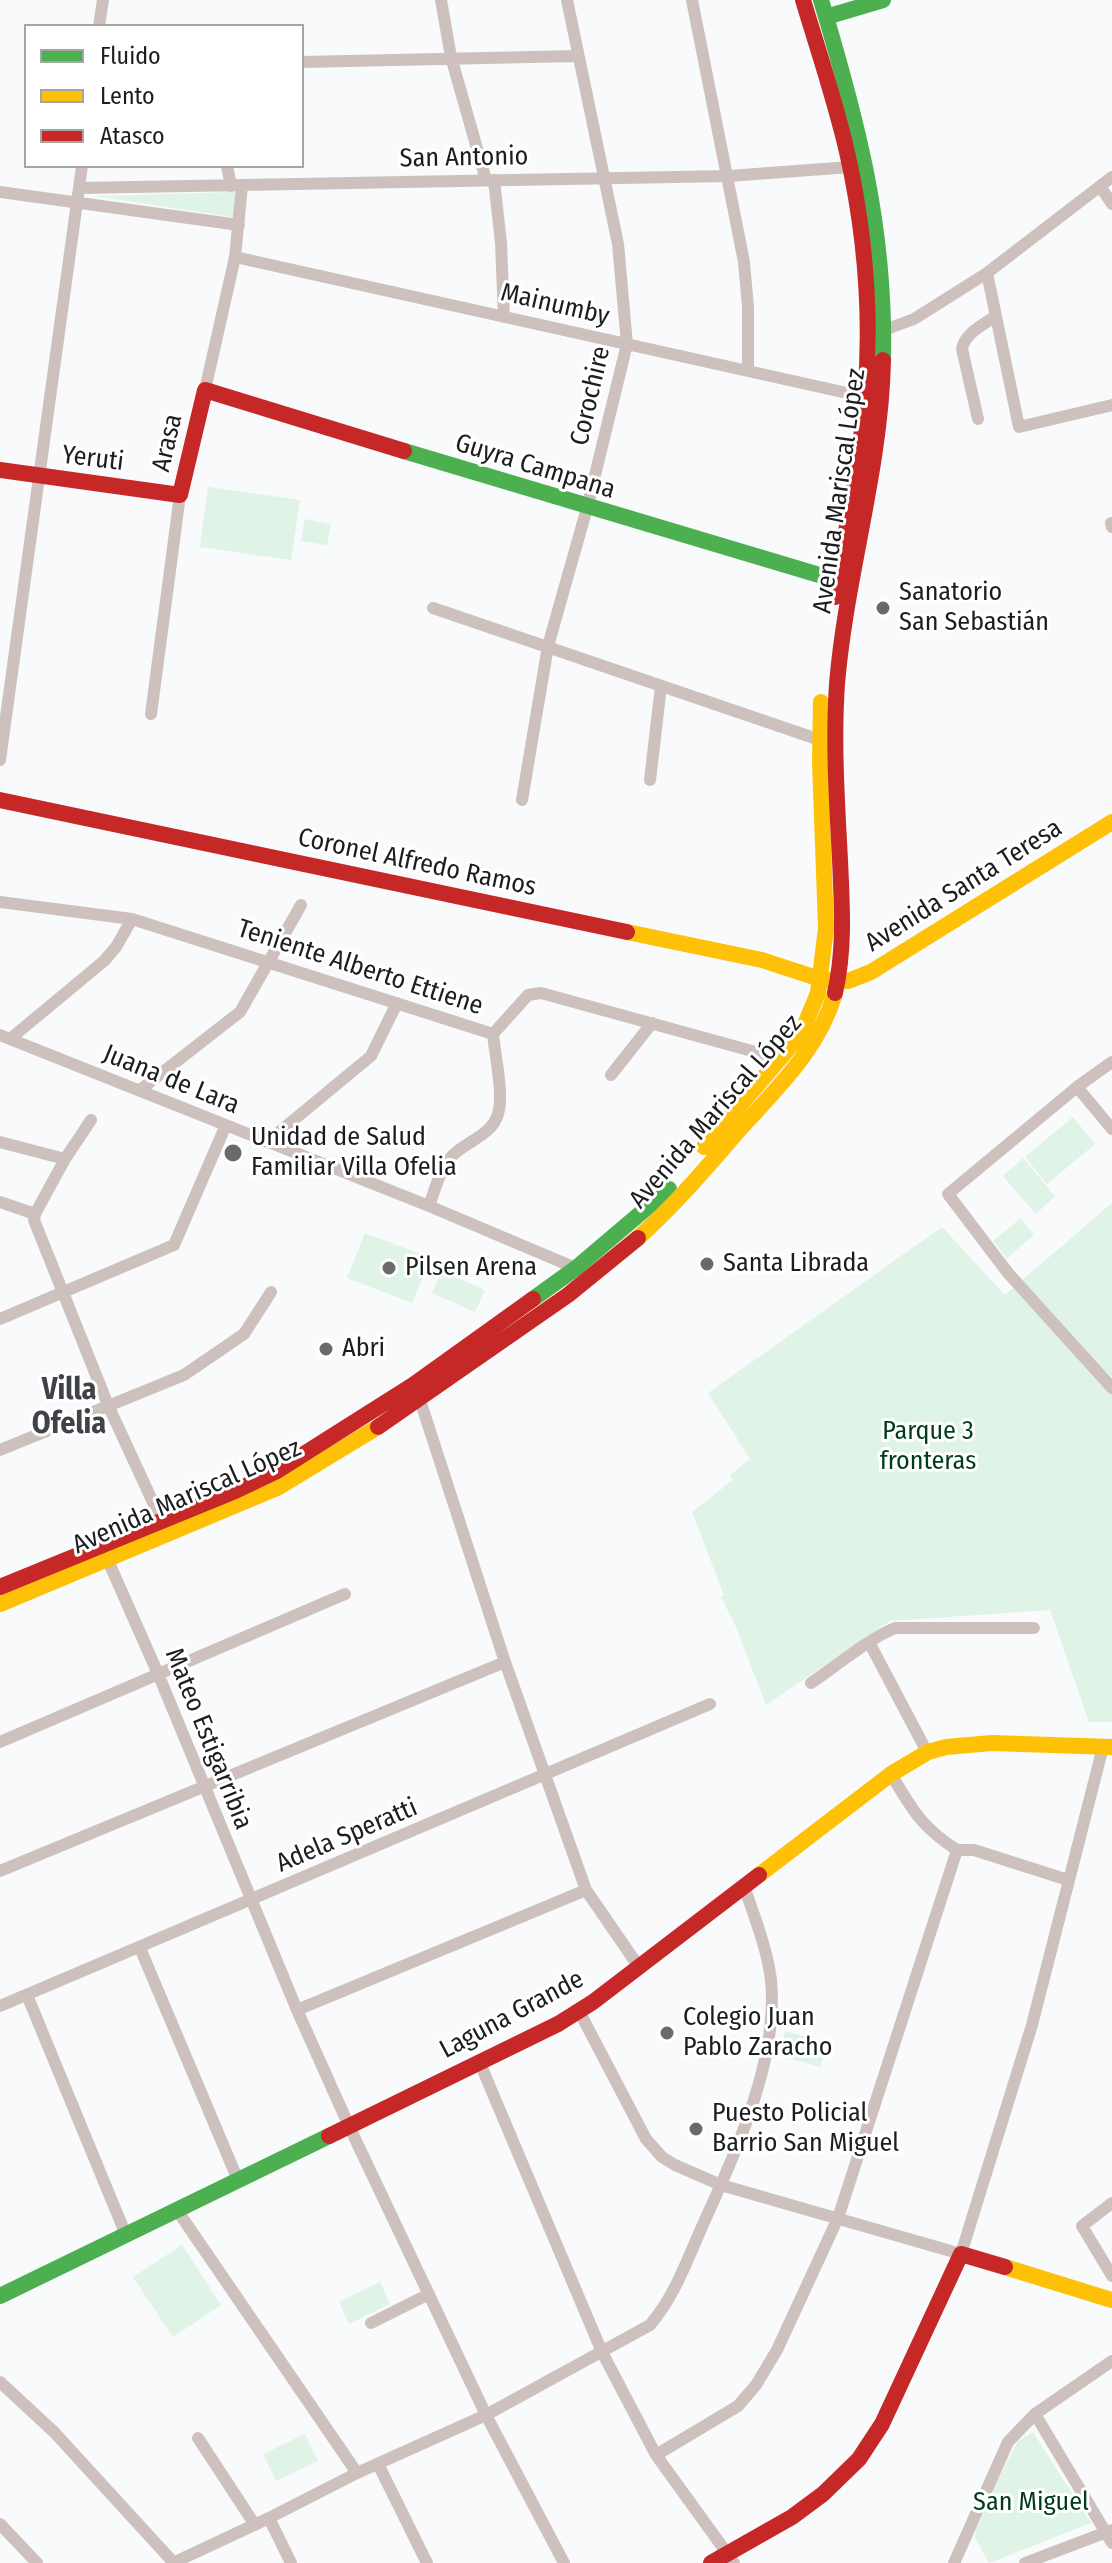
<!DOCTYPE html>
<html>
<head>
<meta charset="utf-8">
<style>
  body { margin:0 }
  #map { position:relative; width:1112px; height:2563px; overflow:hidden; background:#f8fafc; font-family:"Fira Sans Condensed",sans-serif }
  canvas { display:block }
  .legend { position:absolute; left:24px; top:24px; width:280px; height:144px; box-sizing:border-box; background:#fff; border:2px solid #a4a5a5; margin:0; padding:10px 14px; list-style:none; font-size:24px; color:#1b1d1e }
  .legend li { display:flex; align-items:center; gap:16px; height:40px }
  .legend b { width:40px; border:2px solid #a4a5a5 }
</style>
</head>
<body>
<div id="map">
<canvas width="1112" height="2563"></canvas>
<ul class="legend">
<li><b style="height:10px;background:#4caf50"></b>Fluido</li>
<li><b style="height:10px;background:#ffc107"></b>Lento</li>
<li><b style="height:10px;background:#c62828"></b>Atasco</li>
</ul>
</div>
<script>
const ctx = document.querySelector('canvas').getContext('2d');
ctx.lineJoin = 'round';
function paint(path, color) { ctx.fillStyle = color; ctx.fill(path, 'evenodd'); }
function stroke(path, color, width, dash) { ctx.strokeStyle = color; ctx.lineWidth = width; ctx.lineCap = dash ? 'butt' : 'round'; ctx.setLineDash(dash || []); ctx.stroke(path); }
function write(font, color, halo, rows, align = 'center') {
  ctx.font = font + ' "Fira Sans Condensed",sans-serif'; ctx.lineWidth = 6; ctx.setLineDash([]); ctx.textBaseline = 'middle'; ctx.strokeStyle = halo; ctx.fillStyle = color; for (const [text, x, y, turn = 0] of rows) {
    ctx.save(); ctx.translate(x, y); ctx.rotate((+turn || 0) * Math.PI / 180); ctx.textAlign = isNaN(turn) ? turn : align; if (halo) ctx.strokeText(text, 0, 0); ctx.fillText(text, 0, 0); ctx.restore();
  }
}
const green = new Path2D(`
  M235,192V216L233,217L94,196Z
  M208,487L300,500L291,560L200,547Z
  M305,519L331,524L327,545L301,541Z
  M1073,1117L1095,1144L1047,1184L1025,1157Z
  M1023,1158L1055,1196L1036,1214L1003,1176Z
  M1112,1203V1722H1089L1050,1610L890,1621L766,1705L736,1627L721,1597L724,1595L692,1512L733,1480L730,1475L750,1459L708,1393L942,1227L1005,1295Z
  M1021,1218L1034,1235L1007,1258L993,1241Z
  M365,1233L431,1258L412,1303L347,1278Z
  M442,1271L485,1290L475,1312L432,1293Z
  M785,2031L827,2043L820,2067L779,2055Z
  M182,2245L221,2305L173,2337L133,2277Z
  M380,2282L390,2304L349,2324L339,2302Z
  M1033,2432L1091,2523L989,2563L974,2536L996,2483L1018,2441Z
  M305,2434L318,2461L276,2481L263,2454Z`);
const street = new Path2D(`
  M441,0L451,57L486,180
  M692,0L744,262L748,307V371
  M99,26L103,0
  M302,62L577,56
  M227,166L231,186
  M494,180L501,243L504,317
  M1100,186L1112,204
  M80,188L729,176L850,167
  M0,192L239,225
  M235,257L865,397
  M987,273L1019,427L1112,405
  M879,332L914,319L987,273L1112,177
  M205,390L235,257L242,186
  M978,419L962,349C965,333 983,325 996,316
  M1111,523L1112,527
  M433,608L820,740
  M151,714L180,495
  M0,760L82,166
  M650,780L661,686
  M522,800L548,646L587,508L627,344L618,244L567,0
  M0,902L132,919L493,1034
  M493,1034L528,995L541,993L781,1059
  M0,1035L429,1206L578,1269
  M10,1039L104,961L116,947L132,919
  M1112,1062L1077,1087L948,1194L1008,1273L1112,1388
  M611,1075L652,1023
  M1077,1087L1112,1129
  M140,1090L240,1012L301,905
  M0,1142L65,1159
  M267,1142L371,1056L397,1003
  M0,1202L35,1214
  M429,1206C435,1189 440,1169 453,1155C467,1141 492,1135 498,1114C504,1094 495,1056 493,1034
  M35,1214L34,1220L108,1405L163,1524
  M35,1214L65,1159L91,1120
  M0,1319L174,1245L226,1125
  M418,1394L505,1662L586,1890L639,1967
  M0,1450L184,1375L244,1334L271,1292
  M106,1556L159,1676L297,2010L349,2126L486,2415L564,2563
  M870,1644L927,1752
  M811,1683C836,1666 870,1638 895,1628H1034
  M0,1742L345,1594
  M891,1774C912,1809 921,1827 957,1850
  M0,1871L505,1662
  M140,1948L238,2180
  M27,1995L126,2235
  M0,2006L710,1704
  M297,2010L586,1890
  M579,2011L646,2139L662,2157L675,2165L721,2185L961,2254L1032,2025L1103,1747
  M479,2061L602,2352L656,2455L734,2563
  M1112,2203L1082,2226L1112,2276
  M177,2210L357,2473
  M371,2323L429,2294
  M0,2382L54,2432L174,2563
  M1035,2414L1112,2543
  M198,2438L255,2525
  M656,2455L738,2406L756,2385L777,2350L838,2218L957,1850H974L1068,1880
  M378,2464L427,2563
  M269,2518L291,2563
  M0,2524L37,2563
  M173,2563L269,2518L357,2473L486,2415L650,2325C674,2297 686,2263 701,2229C734,2155 779,2063 771,1980C767,1948 754,1916 744,1886
  M954,2563L1008,2442L1035,2414L1112,2361
  M1025,2563L1112,2530`);
const fast = new Path2D(`
  M821,0C858,123 886,230 883,360
  M826,17L883,0
  M404,451L846,583
  M533,1299L576,1268L669,1189
  M0,2296L329,2136`);
const slow = new Path2D(`
  M627,932L762,960L823,980
  M825,980L848,981L871,972L1112,822
  M704,1147L801,1034L818,993L826,928L820,762L821,702
  M638,1238C675,1205 707,1167 740,1129C778,1087 819,1049 835,993
  M0,1604L279,1487L378,1427
  M759,1875L891,1774L928,1752L946,1747L992,1743L1112,1747
  M1005,2267L1112,2300`);
const jam = new Path2D(`
  M803,0C818,50 835,100 847,152C865,232 872,317 865,399C860,465 845,531 835,597
  M0,470L180,495L205,390L404,451
  M0,800L627,932
  M835,993C845,949 842,905 840,860C837,802 833,743 837,684C846,575 881,469 883,360
  M378,1427L568,1295L638,1238
  M0,1587L235,1491L277,1471L413,1385L533,1299
  M329,2136L558,2024L593,2002L759,1875
  M711,2563L792,2517L823,2494L859,2459L882,2424L961,2254L1005,2267`);
const markers = [
  [883,608,8,"#686a6c"],
  [233,1153,10,"#686a6c"],
  [707,1264,8,"#686a6c"],
  [389,1268,8,"#686a6c"],
  [326,1349,8,"#686a6c"],
  [667,2033,8,"#686a6c"],
  [696,2129,8,"#686a6c"]
];
const streetNames = [
  ["San Antonio",464,158,-1],
  ["Mainumby",555,305,13],
  ["Corochire",591,396,-77],
  ["Arasa",168,443,-77],
  ["Yeruti",93,459,7],
  ["Guyra Campana",535,467,17],
  ["Avenida Mariscal López",840,491,-82],
  ["Coronel Alfredo Ramos",417,863,12],
  ["Avenida Santa Teresa",964,886,-32],
  ["Teniente Alberto Ettiene",360,968,18],
  ["Juana de Lara",171,1080,22],
  ["Avenida Mariscal López",716,1112,-49],
  ["Avenida Mariscal López",187,1497,-24],
  ["Mateo Estigarribia",208,1739,68],
  ["Adela Speratti",347,1836,-23],
  ["Laguna Grande",512,2015,-28]
];
const poiNames = [
  ["Sanatorio",899,593],
  ["San Sebastián",899,623],
  ["Unidad de Salud",251,1138],
  ["Familiar Villa Ofelia",251,1168],
  ["Santa Librada",723,1264],
  ["Pilsen Arena",405,1268],
  ["Abri",342,1349],
  ["Colegio Juan",683,2018],
  ["Pablo Zaracho",683,2048],
  ["Puesto Policial",712,2114],
  ["Barrio San Miguel",712,2144]
];
const parkNames = [
  ["Parque 3",928,1432],
  ["fronteras",928,1462],
  ["San Miguel",1031,2503]
];
const quarterNames = [
  ["Villa",69,1391],
  ["Ofelia",69,1425]
];
paint(green, '#dff3e7');
stroke(street, '#cec1bd', 12);
stroke(fast, '#4caf50', 16);
stroke(slow, '#ffc107', 16);
stroke(jam, '#c62828', 16);
for (const [x, y, r, color] of markers) { const dot = new Path2D(); dot.arc(x, y, r, 0, 2 * Math.PI); ctx.fillStyle = color; ctx.fill(dot); stroke(dot, '#fff', 3); }
write('26px', '#1b1d1e', '#fff', streetNames);
write('26px', '#1b1d1e', '#fff', poiNames, 'left');
write('26px', '#003b1f', '#fff', parkNames);
write('bold 30px', '#3f4347', '#fff', quarterNames);
</script>
</body>
</html>
